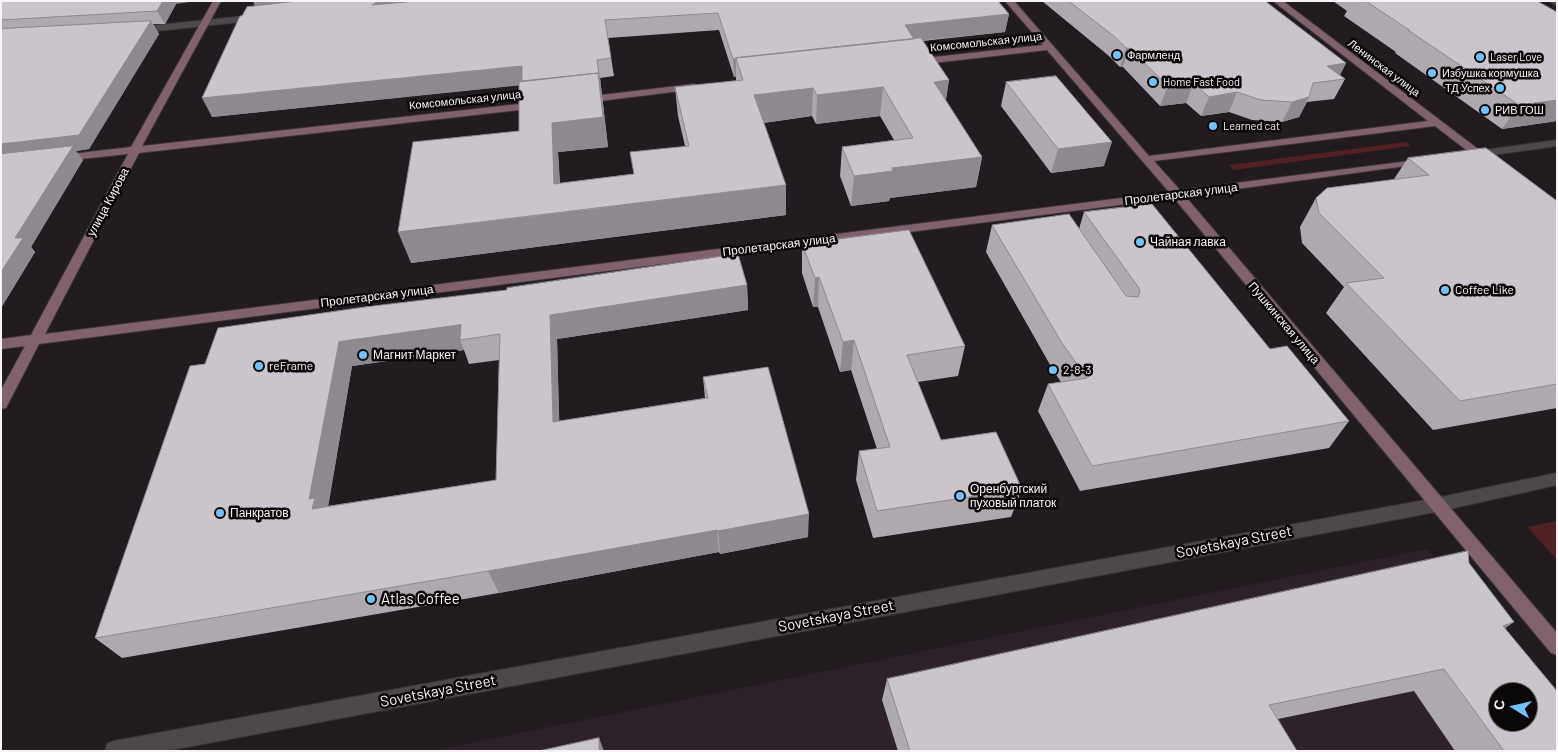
<!DOCTYPE html>
<html>
<head>
<meta charset="utf-8">
<style>
  body { margin:0 }
  #map { position:relative; width:1558px; height:752px; overflow:hidden; background:#221b1f; font-family:Barlow,sans-serif }
  canvas { display:block }
  .frame { position:absolute; inset:0; border:2px solid #f8f3f6; pointer-events:none }
  .north { position:absolute; left:1488px; top:682px; width:50px; height:50px; box-sizing:border-box; background:#090708; border:1px solid #696567; border-radius:50%; rotate:279deg; font-size:14px; font-weight:700; line-height:20px; text-align:center; color:#f8f3f6 }
  .north::after { content:''; display:block; margin:auto; width:18px; height:22px; background:#73c1f6; clip-path:polygon(50% 0,100% 100%,50% 72%,0 100%) }
</style>
</head>
<body>
<div id="map">
<canvas width="1558" height="752"></canvas>
<div class="frame"></div>
<div class="north">С</div>
</div>
<script>
const ctx = document.querySelector('canvas').getContext('2d');
ctx.lineJoin = 'round';
function paint(path, color) { ctx.fillStyle = color; ctx.fill(path, 'evenodd'); }
function stroke(path, color, width, dash) { ctx.strokeStyle = color; ctx.lineWidth = width; ctx.lineCap = dash ? 'butt' : 'round'; ctx.setLineDash(dash || []); ctx.stroke(path); }
function write(font, color, halo, rows, align = 'center') {
  ctx.font = font + ' Barlow,sans-serif'; ctx.lineWidth = 5; ctx.setLineDash([]); ctx.textBaseline = 'middle'; ctx.strokeStyle = halo; ctx.fillStyle = color; for (const [text, x, y, turn = 0] of rows) {
    ctx.save(); ctx.translate(x, y); ctx.rotate((+turn || 0) * Math.PI / 180); ctx.textAlign = isNaN(turn) ? turn : align; if (halo) ctx.strokeText(text, 0, 0); ctx.fillText(text, 0, 0); ctx.restore();
  }
}
const built = new Path2D(`
  M1427,549L1557,710V751H431ZM1498,692H1528V722H1498Z`);
const green = new Path2D(`
  M1406,142L1411,146L1234,170L1229,165Z
  M1557,521V560L1527,527Z`);
const pedestrian = new Path2D(`
  M1557,473V485L1436,512L166,751H105L107,744L114,741L1436,498Z`);
const minor = new Path2D(`
  M256,15L259,16V20L138,33L134,30L138,27Z`);
const tertiary = new Path2D(`
  M1549,1H1557V6Z
  M1557,140V146L1478,157L1473,154L1478,151Z`);
const secondary = new Path2D(`
  M213,1H221L142,146L537,102L542,105L537,108L139,153L45,334L1169,192L1047,50L916,65L911,62L916,59L1043,45L1005,1H1014L1149,156L1428,121L1273,1H1283L1482,152L1483,154L1482,156H1474L1435,126L1154,161L1180,190L1425,159L1426,161L1421,164L1185,196L1557,633V655L1551,653L1174,198L39,344L6,408L1,409V390L25,346L1,349V339L31,335L128,154L62,161L57,158L62,155L131,147Z
  M694,84L699,87L697,89L584,103L579,100L584,97Z`);
const wall = new Path2D(`
  M1,1L176,4L165,24H153L159,34L89,149L76,151L83,160L31,247L35,252L1,308Z
  M253,1H408V2L1009,14L1005,32L923,41L949,80L946,100L982,157L976,187L890,198L889,201L851,206L840,176L842,147L894,140L880,116L816,124L812,116L764,123L786,215L411,263L519,131V85L212,117L242,16L255,6ZM719,30L734,77H736V81L675,87L678,116L685,146L633,174L560,183L558,152L608,147L600,78L614,76L608,38Z
  M1042,1H1265L1346,63L1340,75L1345,79L1334,99L1307,102L1299,117L1282,122L1252,120L1229,112L1201,116L1186,103L1160,106L1123,67H1120L1109,56Z
  M1333,1H1537L1557,121L1502,129L1395,53L1396,52L1344,16L1347,11Z
  M1006,82L1104,166L1051,173L1001,106Z
  M1408,158L1557,201V408L1433,430L1326,313L1344,287L1302,243L1300,227L1316,198L1394,179Z
  M1084,212L1270,349L1349,421L1329,448L1080,491L1038,411L1048,384L1061,382L1053,370L986,252L992,225L1079,229Z
  M802,244L965,346L958,376L918,382L941,440L1022,489L1011,517L873,538L856,480L859,451L877,449L851,370L840,372L818,307H813L802,273Z
  M747,285L748,310L557,339L559,421L705,398L703,377L808,537L720,554L719,552L499,593L122,658L95,638L190,366ZM464,350L469,364L499,360L496,480L328,506L352,366Z
  M1469,563L1505,628L1557,751H1455L1414,691L1278,719L1297,751H898L882,700L887,679Z`);
const shadedWall = new Path2D(`
  M163,1H196L176,4L165,24L157,11Z
  M253,1H408L410,8L259,14Z
  M1009,14L1005,32L914,41L905,25Z
  M151,21L159,34L89,149L76,151L83,160L31,247L35,252L1,308V272L15,238L1,160V144Z
  M1126,48H1129L1123,67H1120Z
  M733,59H736V77H734Z
  M597,60L600,78L608,147L558,152L561,213L786,185V215L411,263L398,232L561,213L523,85L212,117L202,98L522,66Z
  M1346,63L1337,80L1327,66Z
  M949,80L944,109L934,82Z
  M1194,83L1186,103L1160,106L1168,86Z
  M883,87L880,116L816,124L817,95Z
  M813,88L812,116L755,124L754,95Z
  M1237,92L1229,112L1201,116L1209,97Z
  M1309,97L1299,117L1282,122L1292,102Z
  M1557,100V121L1502,129L1519,105Z
  M1112,142L1104,166L1051,173L1058,149Z
  M982,157L976,187L890,198L889,201L851,206L854,176L892,168Z
  M819,277L818,307H813L815,278Z
  M747,285L748,310L557,339L560,446L553,422L550,315Z
  M461,325L460,340L464,350L352,366L327,514L312,509L309,499L339,342Z
  M854,340L851,370L840,372L843,342Z
  M809,514L808,537L720,554L718,531Z
  M717,530L719,552L499,593L488,571Z
  M1514,622L1482,645L1503,626Z
  M599,738L604,751H599Z`);
const building = new Path2D(`
  M1,1H163L157,11L1,20Z
  M298,1H379L372,5L417,1H998L1009,14L905,25L914,39L736,58V59H733L718,13L605,20L611,58L597,60L599,74L598,73L522,81V66L202,98L240,16H242L247,7Z
  M1069,1H1265L1346,63L1327,66L1345,79L1313,83L1309,97L1292,102L1261,100L1237,92L1209,97L1194,83L1168,86L1129,48H1126L1115,37Z
  M1366,1H1537L1557,12V100L1519,105L1408,30H1409Z
  M151,21L79,135L1,144V29Z
  M921,38L949,80L934,82L982,157L892,168L893,171L854,176L842,147L913,138L883,87L817,95L813,88L754,95L786,185L398,232L413,142L519,131V82L598,73L603,117L552,123L554,184L634,174L630,152L689,146L675,87L743,80L736,58Z
  M1056,76L1112,142L1058,149L1006,82Z
  M73,146L15,238H23L1,272V154Z
  M1486,148L1557,201V384L1460,401L1346,283L1384,278L1319,213L1316,198L1327,188L1429,175L1408,158Z
  M1152,204L1270,349L1287,346L1349,421L1092,466L1048,384L1087,378L1062,343L992,225L1069,214L1126,296L1138,297L1140,292L1139,288L1084,212Z
  M909,230L965,346L907,355L941,440L996,432L1022,489L877,511L859,451L890,447L854,340L843,342L819,277L815,278L802,244Z
  M738,254L747,285L550,315L553,422L708,398L703,377L768,367L809,514L718,531L717,530L488,571L95,638L190,366L205,364L218,328L365,307L507,290V288ZM461,325L460,340L500,334L496,480L312,509L315,498L309,499L339,342Z
  M1468,551L1469,563L1514,622L1503,626L1557,691V751H1504L1444,669L1269,705L1297,751H910L887,679ZM1498,692H1528V722H1498Z
  M599,738V751H539Z`);
const markers = [
  [1117,55,5,"#73c1f6"],
  [1480,57,5,"#73c1f6"],
  [1432,73,5,"#73c1f6"],
  [1153,82,5,"#73c1f6"],
  [1500,88,5,"#73c1f6"],
  [1485,110,5,"#73c1f6"],
  [1213,126,5,"#73c1f6"],
  [1140,242,5,"#73c1f6"],
  [1445,290,5,"#73c1f6"],
  [363,355,5,"#73c1f6"],
  [259,366,5,"#73c1f6"],
  [1053,370,5,"#73c1f6"],
  [960,496,5,"#73c1f6"],
  [220,513,5,"#73c1f6"],
  [371,599,5,"#73c1f6"]
];
const farStreetnames = [
  ["Комсомольская улица",986,42,-6],
  ["Ленинская улица",1384,68,37],
  ["Комсомольская улица",465,100,-6]
];
const farPoinames = [
  ["Фармленд",1127,55],
  ["Laser Love",1490,57],
  ["Избушка кормушка",1442,73],
  ["Home Fast Food",1163,82],
  ["ТД Успех",1490,88,"right"],
  ["РИВ ГОШ",1495,110],
  ["Learned cat",1223,126]
];
const streetNames = [
  ["Пролетарская улица",1181,194,-7],
  ["улица Кирова",108,202,-62],
  ["Пролетарская улица",779,245,-7],
  ["Пролетарская улица",377,296,-7],
  ["Пушкинская улица",1284,323,50]
];
const poiNames = [
  ["Чайная лавка",1150,242],
  ["Coffee Like",1455,290],
  ["Магнит Маркет",373,355],
  ["reFrame",269,366],
  ["2-8-3",1063,370],
  ["Оренбургский",970,489],
  ["пуховый платок",970,503],
  ["Панкратов",230,513]
];
const nearStreetnames = [
  ["Sovetskaya Street",1234,542,-11],
  ["Sovetskaya Street",836,616,-11],
  ["Sovetskaya Street",438,691,-11]
];
const nearPoinames = [
  ["Atlas Coffee",381,599]
];
paint(built, '#2e222a');
paint(green, '#502224');
stroke(pedestrian, '#3a3538', 2);
stroke(minor, '#3a3538', 2);
stroke(tertiary, '#3a3538', 2);
stroke(secondary, '#3a3538', 2);
paint(pedestrian, '#4e474c');
paint(minor, '#4e474c');
paint(tertiary, '#4e474c');
paint(secondary, '#7f626d');
paint(wall, '#aea9af');
paint(shadedWall, '#8d898f');
paint(building, '#cac4cc');
stroke(building, '#8d898f', 1);
for (const [x, y, r, color] of markers) { const dot = new Path2D(); dot.arc(x, y, r, 0, 2 * Math.PI); ctx.fillStyle = color; ctx.fill(dot); stroke(dot, '#090708', 2); }
write('11px', '#f8f3f6', '#090708', farStreetnames);
write('11px', '#f8f3f6', '#090708', farPoinames, 'left');
write('12px', '#f8f3f6', '#090708', streetNames);
write('12px', '#f8f3f6', '#090708', poiNames, 'left');
write('15px', '#f8f3f6', '#090708', nearStreetnames);
write('15px', '#f8f3f6', '#090708', nearPoinames, 'left');
</script>
</body>
</html>
